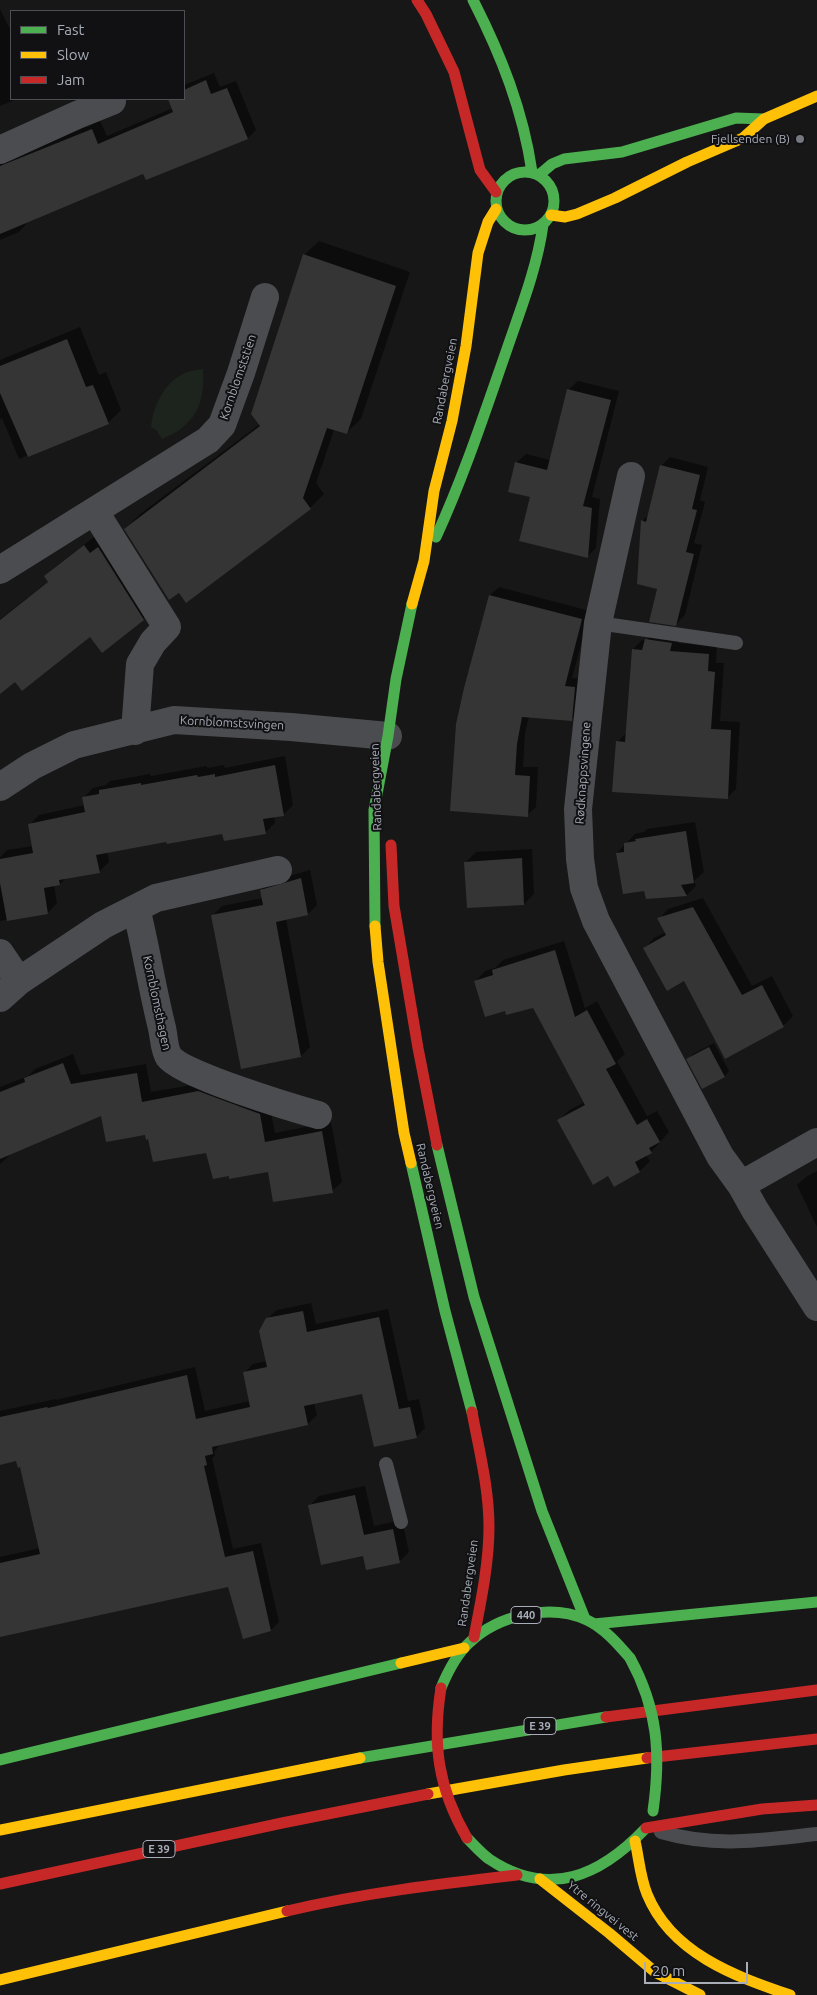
<!DOCTYPE html>
<html>
<head>
<meta charset="utf-8">
<style>
  body { margin:0 }
  #map { position:relative; width:817px; height:1995px; overflow:hidden; background:#171717; font-family:Ubuntu,sans-serif }
  canvas { display:block }
  .legend { position:absolute; left:10px; top:10px; width:175px; height:90px; box-sizing:border-box; background:#111113; border:1px solid #4d4f55; margin:0; padding:6px 9px; list-style:none; font-size:15px; color:#a8adb8 }
  .legend li { display:flex; align-items:center; gap:10px; height:25px }
  .legend b { width:25px; border:1px solid #4d4f55 }
  .scale { position:absolute; left:644px; top:1962px; width:104px; height:22px; box-sizing:border-box; border:2px solid #a8adb8; border-top:0; padding-left:6px; font-size:15px; line-height:18px; white-space:nowrap; color:#a8adb8; -webkit-text-stroke:4px #111113; paint-order:stroke }
</style>
</head>
<body>
<div id="map">
<canvas width="817" height="1995"></canvas>
<ul class="legend">
<li><b style="height:6px;background:#4caf50"></b>Fast</li>
<li><b style="height:6px;background:#ffc107"></b>Slow</li>
<li><b style="height:6px;background:#c62828"></b>Jam</li>
</ul>
<div class="scale">20 m</div>
</div>
<script>
const ctx = document.querySelector('canvas').getContext('2d');
ctx.lineJoin = 'round';
function paint(path, color) { ctx.fillStyle = color; ctx.fill(path, 'evenodd'); }
function stroke(path, color, width, dash) { ctx.strokeStyle = color; ctx.lineWidth = width; ctx.lineCap = dash ? 'butt' : 'round'; ctx.setLineDash(dash || []); ctx.stroke(path); }
function write(font, color, halo, rows, align = 'center') {
  ctx.font = font + ' Ubuntu,sans-serif'; ctx.lineWidth = 4; ctx.setLineDash([]); ctx.textBaseline = 'middle'; ctx.strokeStyle = halo; ctx.fillStyle = color; for (const [text, x, y, turn = 0] of rows) {
    ctx.save(); ctx.translate(x, y); ctx.rotate((+turn || 0) * Math.PI / 180); ctx.textAlign = isNaN(turn) ? turn : align; if (halo) ctx.strokeText(text, 0, 0); ctx.fillText(text, 0, 0); ctx.restore();
  }
}
const green = new Path2D(`
  M203,369C205,404 195,426 162,439L156,430L151,427C153,407 164,383 183,374C189,371 196,370 203,369Z`);
const shadow = new Path2D(`
  M0,9L11,31V99H17L0,106Z
  M214,73L220,87L236,81L256,130L248,138L144,172L26,221L27,223L19,232L0,240V163L100,121L107,136L173,108L169,99H184V85Z
  M319,241L410,272L361,419L346,433L334,429L332,436L316,483L324,494L310,508L125,529L140,514L260,424L304,255Z
  M80,327L99,375L106,372L121,410L108,423L19,459L2,418L0,419V360Z
  M578,381L619,391L592,497L600,499L596,548L587,557L531,496L516,463L526,454L550,460L568,390Z
  M670,457L708,467L700,500L705,502L694,543L702,545L685,615L676,624L659,588L642,521L649,514L661,466Z
  M94,537L152,610L143,619L90,636L15,680L0,692V619L49,581L46,576L55,567Z
  M499,587L590,611L572,678H583L580,711L571,720L529,716L525,734L523,767H538L536,807L527,815L451,810L490,595Z
  M655,630L680,634L678,643L717,646L716,663H724L720,721L740,722L736,789L727,798L617,742L626,733L633,649L642,640L646,641Z
  M285,756L293,805L284,814L274,816L275,823L265,833H223L107,851L109,862L99,872L67,877L60,884L54,885L57,903L48,913L0,921V857L7,850L33,846L29,825L39,815L85,805L84,797L93,788L106,785L110,781L150,774L151,776L207,766V768L224,765L225,768Z
  M695,822L704,872L694,881L696,886L687,895L647,897L645,890L617,853L635,834L644,832L647,829Z
  M532,849L534,894L524,904L466,862L476,852Z
  M310,870L317,905L308,914L286,919L310,1047L301,1056L212,916L222,906L263,898L261,891L271,881Z
  M703,898L752,986L772,976L793,1016L783,1026L684,980L645,948L654,938L666,932L659,919L668,909Z
  M564,941L585,1008L597,1001L625,1054L617,1061L647,1116L657,1111L669,1132L651,1152L646,1155L650,1161L640,1171L614,1185L608,1175L559,1120L569,1110L585,1102L534,1006L506,1010L476,981L485,971L495,968L503,960Z
  M714,1043L729,1071L725,1076L703,1088L688,1059L693,1054Z
  M73,1054L81,1075L146,1064L151,1092L209,1082L269,1104L275,1133L331,1122L342,1182L332,1191L269,1171L230,1175L207,1152L149,1138L146,1134L102,1114L8,1154L9,1156L0,1164V1087L28,1076L35,1069Z
  M817,1171V1227L797,1185L806,1177Z
  M311,1303L316,1324L388,1309L408,1401L419,1399L425,1428L416,1437L363,1393L314,1403L317,1415L308,1424L221,1443L214,1452L215,1456L212,1458L233,1549L261,1543L279,1622L271,1630L229,1585L0,1636V1557L40,1548L21,1466L17,1459L0,1463V1411L56,1399V1400L195,1367L205,1411L250,1401L244,1373L253,1364L267,1361V1319L277,1310Z
  M365,1486L374,1526L402,1520L409,1552L399,1562L364,1555L309,1506L319,1496Z`);
const building = new Path2D(`
  M206,80L211,94L227,88L248,139L146,180L143,174L0,234V166L92,129L98,144L173,112L168,99H184V90Z
  M303,254L396,286L347,434L327,428L303,498L311,509L186,603L179,593L169,600L124,529L260,426L251,414Z
  M67,339L86,387L93,385L109,424L28,457L0,393V366Z
  M567,389L611,400L583,506L592,508L588,558L519,541L530,497L508,492L515,462L547,470Z
  M660,465L700,475L692,509L697,510L686,552L694,554L676,626L649,622L657,589L637,584L641,520L646,522Z
  M84,545L90,553L98,547L144,620L102,653L90,637L22,691L15,682L0,694V620L48,582L44,576Z
  M489,595L582,619L565,686L575,687L572,721L522,717L517,744L515,775L530,776L528,817L450,811L456,724L464,688Z
  M645,639L672,643L670,651L709,654L708,671L715,672L711,729L731,730L728,799L612,792L616,741L625,742L632,649L642,650Z
  M275,765L284,816L263,819L266,834L224,841L222,834L167,844L166,842L96,855L100,873L59,880L60,885L44,888L48,914L7,921L0,883V859L33,853L28,824L85,812L82,797L99,794V790L141,783V785L197,775L198,777L215,774V777Z
  M686,831L694,883L681,885L687,896L646,899L644,891L623,894L616,853L624,852V843L636,841L635,839Z
  M522,858L524,905L467,908L464,862Z
  M301,878L308,915L276,922L301,1057L241,1069L211,915L263,905L260,890Z
  M693,907L742,995L762,985L784,1027L725,1059L684,981L667,991L643,948L666,935L657,918Z
  M555,950L575,1017L587,1010L616,1064L606,1069L637,1125L647,1119L660,1142L649,1148L652,1153L635,1162L640,1172L614,1187L608,1176L593,1185L557,1120L585,1105L533,1008L506,1015L505,1011L485,1017L474,981L493,975L492,970Z
  M709,1047L725,1077L702,1089L686,1059Z
  M63,1063L71,1084L137,1073L142,1102L198,1091L260,1114L265,1142L322,1131L333,1193L273,1202L268,1172L229,1179V1176L213,1179L206,1153L153,1162L148,1139L146,1140L145,1135L106,1142L101,1116L0,1159V1092L25,1082L24,1078Z
  M303,1311L307,1332L379,1317L399,1409L410,1407L417,1438L374,1447L362,1394L304,1406L308,1425L212,1447L213,1454L205,1456L207,1465L204,1466L225,1557L253,1551L271,1631L243,1639L228,1587L0,1637V1563L40,1554L20,1467L18,1468L16,1461L0,1465V1417L47,1407L48,1408L187,1375L196,1419L250,1407L243,1372L267,1367L259,1331L266,1318Z
  M355,1495L364,1535L393,1529L400,1563L366,1570L363,1556L321,1565L308,1505Z`);
const lane = new Path2D(`
  M598,623L736,643
  M386,1464L401,1522
  M661,1832C716,1848 762,1840 817,1834`);
const street = new Path2D(`
  M0,150L77,115L112,101
  M631,476L598,623L578,809L580,859L584,888L596,921L720,1156L741,1185L755,1210L817,1307
  M95,512L167,627L153,642L140,664L135,731
  M0,570L208,440L222,425L241,373L265,297
  M0,787L32,766L74,745L174,720L291,727L388,736
  M136,908C146,948 152,988 162,1028C164,1036 164,1050 169,1057C180,1074 293,1108 318,1115
  M0,953L19,981L0,998
  M19,981L103,925L156,898L278,870
  M741,1185L817,1142`);
const fast = new Path2D(`
  M473,0C501,55 523,110 532,172
  M496 201a29 29 0 1 1 58 0a29 29 0 1 1-58 0Z
  M539,175L552,164L564,159L622,152L736,118L764,119
  M436,537C464,476 485,412 507,349C521,308 537,268 543,225
  M375,926L374,810L388,736L396,679L412,604
  M437,1145L474,1297L542,1511L585,1619
  M411,1163L445,1311L472,1412
  M594,1624L817,1602
  M441,1688C448,1671 456,1655 469,1643C498,1615 550,1603 587,1620C604,1628 618,1644 630,1658
  M360,1758L606,1717
  M0,1760L401,1663
  M467,1838C474,1845 481,1853 489,1859C549,1899 600,1876 645,1829`);
const slow = new Path2D(`
  M551,215L565,217L577,214L615,198L687,162L743,138L764,119L817,96
  M412,604L424,561L434,491L452,421L466,346L478,253L488,222L496,209
  M375,926L378,962L404,1133L411,1163
  M401,1663L464,1648
  M428,1794L564,1770L647,1758
  M0,1830L360,1758
  M635,1841C639,1858 640,1877 647,1894C671,1953 734,1976 790,1995
  M540,1879L609,1933L655,1972L700,1995
  M0,1980L287,1911`);
const jam = new Path2D(`
  M417,0L426,14L454,72L480,170L496,192
  M391,845L394,906L418,1048L437,1145
  M472,1412C479,1450 489,1488 489,1527C489,1563 481,1601 474,1637
  M606,1717L817,1690
  M647,1758L817,1739
  M646,1828L762,1809L817,1805
  M0,1884L282,1823L428,1794
  M287,1911C363,1893 439,1884 517,1875`);
const fastBridge = new Path2D(`
  M630,1658C658,1709 661,1754 653,1811`);
const jamBridge = new Path2D(`
  M441,1688C432,1744 438,1788 467,1838`);
const markers = [
  [800,139,5,"#757880"]
];
const shields = [
  [526,1615,30],
  [540,1726,32],
  [159,1849,32]
];
const shieldNames = [
  ["440",526,1615],
  ["E 39",540,1726],
  ["E 39",159,1849]
];
const poiNames = [
  ["Fjellsenden (B)",790,139]
];
const streetNames = [
  ["Kornblomststien",238,377,-71],
  ["Randabergveien",445,381,-79],
  ["Kornblomstsvingen",232,723,3],
  ["Rødknappsvingene",583,773,-86],
  ["Randabergveien",376,787,-92],
  ["Kornblomsthagen",157,1003,78],
  ["Randabergveien",430,1186,77],
  ["Randabergveien",468,1583,-82],
  ["Ytre ringvei vest",603,1911,39]
];
paint(green, '#1d241e');
paint(shadow, '#0007');
paint(building, '#353536');
stroke(lane, '#4b4c50', 14);
stroke(street, '#4b4c50', 28);
stroke(fast, '#4caf50', 11);
stroke(slow, '#ffc107', 11);
stroke(jam, '#c62828', 11);
stroke(fastBridge, '#4caf50', 11);
stroke(jamBridge, '#c62828', 11);
for (const [x, y, r, color] of markers) { const dot = new Path2D(); dot.arc(x, y, r, 0, 2 * Math.PI); ctx.fillStyle = color; ctx.fill(dot); stroke(dot, '#111113', 2); }
for (const [x, y, w] of shields) { const box = new Path2D(); box.roundRect(x - w / 2, y - 8.5, w, 17, 4); ctx.fillStyle = '#111113'; ctx.fill(box); stroke(box, '#a8adb8', 1); }
write('bold 11px', '#a8adb8', null, shieldNames);
write('12px', '#a8adb8', '#111113', poiNames, 'right');
write('12px', '#a8adb8', '#111113', streetNames);
</script>
</body>
</html>
